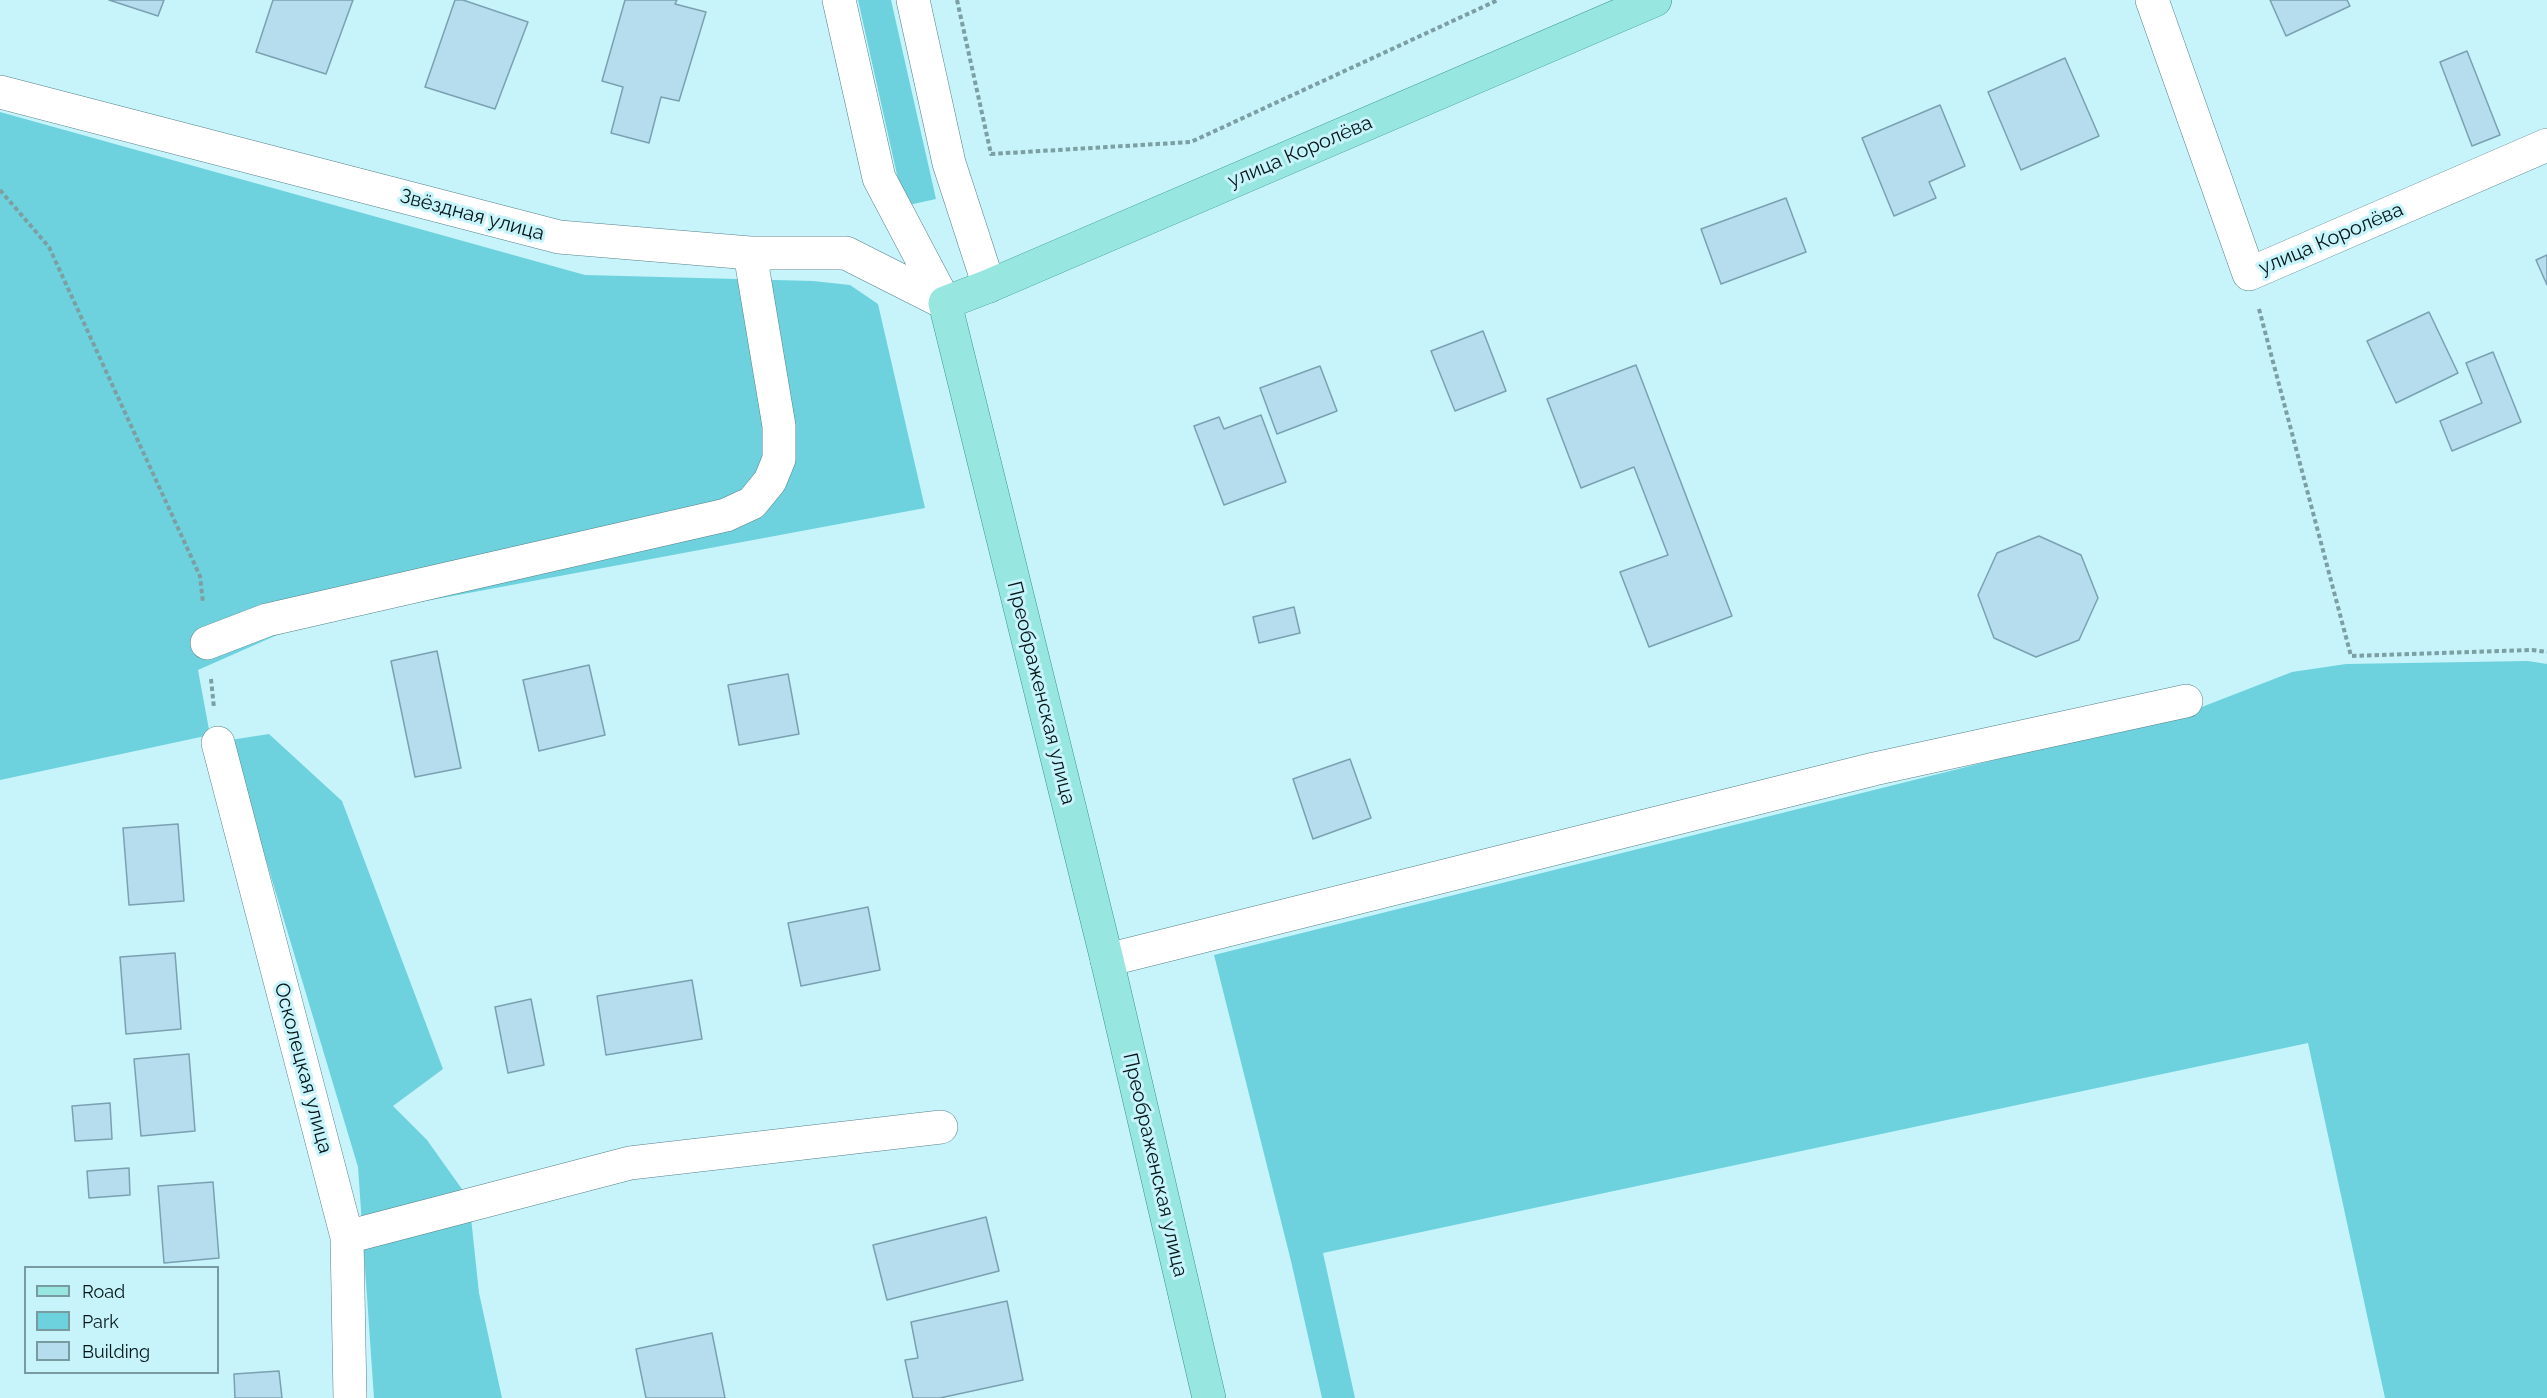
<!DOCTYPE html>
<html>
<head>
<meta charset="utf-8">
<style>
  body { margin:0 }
  #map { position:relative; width:2547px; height:1398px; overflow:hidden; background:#c6f4fa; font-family:Raleway,sans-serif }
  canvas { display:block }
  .legend { position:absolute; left:24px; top:1266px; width:195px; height:108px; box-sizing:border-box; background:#c6f4fa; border:2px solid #789b9f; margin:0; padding:8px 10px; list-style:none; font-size:18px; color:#041517 }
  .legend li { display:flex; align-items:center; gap:12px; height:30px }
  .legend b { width:30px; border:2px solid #789b9f }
</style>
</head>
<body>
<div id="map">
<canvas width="2547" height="1398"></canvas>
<ul class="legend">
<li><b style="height:8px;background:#97e6df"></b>Road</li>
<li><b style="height:16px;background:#6dd2de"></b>Park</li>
<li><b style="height:16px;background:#b5ddee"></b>Building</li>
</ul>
</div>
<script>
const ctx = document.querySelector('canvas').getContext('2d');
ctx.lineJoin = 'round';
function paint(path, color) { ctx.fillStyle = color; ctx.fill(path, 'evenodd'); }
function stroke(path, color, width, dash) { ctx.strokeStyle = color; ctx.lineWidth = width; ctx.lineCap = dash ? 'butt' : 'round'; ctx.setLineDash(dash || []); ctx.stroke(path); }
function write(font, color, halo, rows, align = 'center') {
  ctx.font = font + ' Raleway,sans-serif'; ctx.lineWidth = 6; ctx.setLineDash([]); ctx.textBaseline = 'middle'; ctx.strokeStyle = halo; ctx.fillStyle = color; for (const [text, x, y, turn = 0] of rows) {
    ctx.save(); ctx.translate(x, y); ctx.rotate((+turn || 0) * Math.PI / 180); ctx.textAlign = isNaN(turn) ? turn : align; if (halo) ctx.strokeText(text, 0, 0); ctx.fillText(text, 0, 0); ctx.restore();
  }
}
const green = new Path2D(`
  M858,0H891L936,199L904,206Z
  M0,112L585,275L813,281L850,285L878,304L925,508L302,624L198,670L210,735L0,780Z
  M2528,661L2547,664V1398H2385L2308,1043L1323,1253L1355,1398H1322L1291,1261L1214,955L2194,710L2292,672L2346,664Z
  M269,734L342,801L443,1069L393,1106L427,1140L469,1199L479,1293L502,1398H374L358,1167L230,740Z`);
const building = new Path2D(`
  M109,0H164L158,16Z
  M273,0H353L326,74L256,52Z
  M455,0H463L528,22L495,109L425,87Z
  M625,0H677L675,4L706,12L679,101L661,97L649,143L611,133L623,87L602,81Z
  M2270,0H2347L2350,6L2286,36Z
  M2467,51L2500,135L2472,146L2440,62Z
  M2065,58L2099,136L2021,170L1988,92Z
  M1940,105L1965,166L1929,182L1936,198L1894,216L1862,138Z
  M1786,198L1806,252L1721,284L1701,229Z
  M2547,255V285L2536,260Z
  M2429,312L2458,373L2396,403L2367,341Z
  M1483,331L1506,391L1455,411L1431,351Z
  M2493,352L2521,422L2452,451L2440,421L2482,403L2466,363Z
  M1636,365L1732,616L1649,647L1620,572L1668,555L1634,467L1581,488L1547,399Z
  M1320,366L1337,411L1277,434L1260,388Z
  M1261,415L1286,482L1224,505L1194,426L1219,417L1224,429Z
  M2039,536L2081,555L2098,598L2079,640L2036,657L1994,638L1978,595L1997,553Z
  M1294,607L1300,633L1259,643L1253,617Z
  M437,651L461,768L415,777L391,661Z
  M589,665L605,735L539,751L523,680Z
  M788,674L799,734L739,745L728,685Z
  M1350,759L1371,818L1313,839L1293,779Z
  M178,824L184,901L129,905L123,828Z
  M868,907L880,970L801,986L788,923Z
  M175,953L181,1029L126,1034L120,957Z
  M692,980L702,1039L606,1055L597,996Z
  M531,999L544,1065L508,1073L495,1007Z
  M189,1054L195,1131L141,1136L134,1059Z
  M110,1103L112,1139L75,1141L72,1106Z
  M129,1168L130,1195L89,1198L87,1171Z
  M213,1182L219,1258L164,1263L158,1186Z
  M986,1217L999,1271L887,1300L873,1245Z
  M1007,1301L1023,1380L940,1398H913L905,1360L918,1358L911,1322Z
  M712,1333L725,1398H646L636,1349Z
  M279,1371L282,1398H235L234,1374Z`);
const path = new Path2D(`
  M957,0L991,154L1191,142L1498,0
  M0,190L49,247L200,576L203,603
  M2259,309L2351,656L2532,650L2547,652
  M211,679L214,708`);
const minor = new Path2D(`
  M839,0L879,178L945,303
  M913,0L949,163L989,286
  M2152,0L2249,274L2547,145
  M0,92L559,237L750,253H846L945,303
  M207,643L267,620L726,515L752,503L770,481L779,459V426L750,253
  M218,743L347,1237L350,1398
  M1107,960L1874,769L2186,701
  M347,1237L630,1163L941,1127`);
const major = new Path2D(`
  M1209,1398L1107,960L945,303L989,286L1655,0`);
const streetNames = [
  ["улица Королёва",1300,152,-23],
  ["Звёздная улица",472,215,15],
  ["улица Королёва",2331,239,-23],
  ["Преображенская улица",1041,693,76],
  ["Осколецкая улица",303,1068,75],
  ["Преображенская улица",1155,1165,77]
];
paint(green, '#6dd2de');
paint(building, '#b5ddee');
stroke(building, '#7aa1b1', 1.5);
stroke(minor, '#578187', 34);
stroke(major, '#36928b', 34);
stroke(path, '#7c9fa3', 4, [4.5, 3]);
stroke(minor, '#fff', 33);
stroke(major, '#97e6df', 33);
write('20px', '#041517', '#c6f4fa', streetNames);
</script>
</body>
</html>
